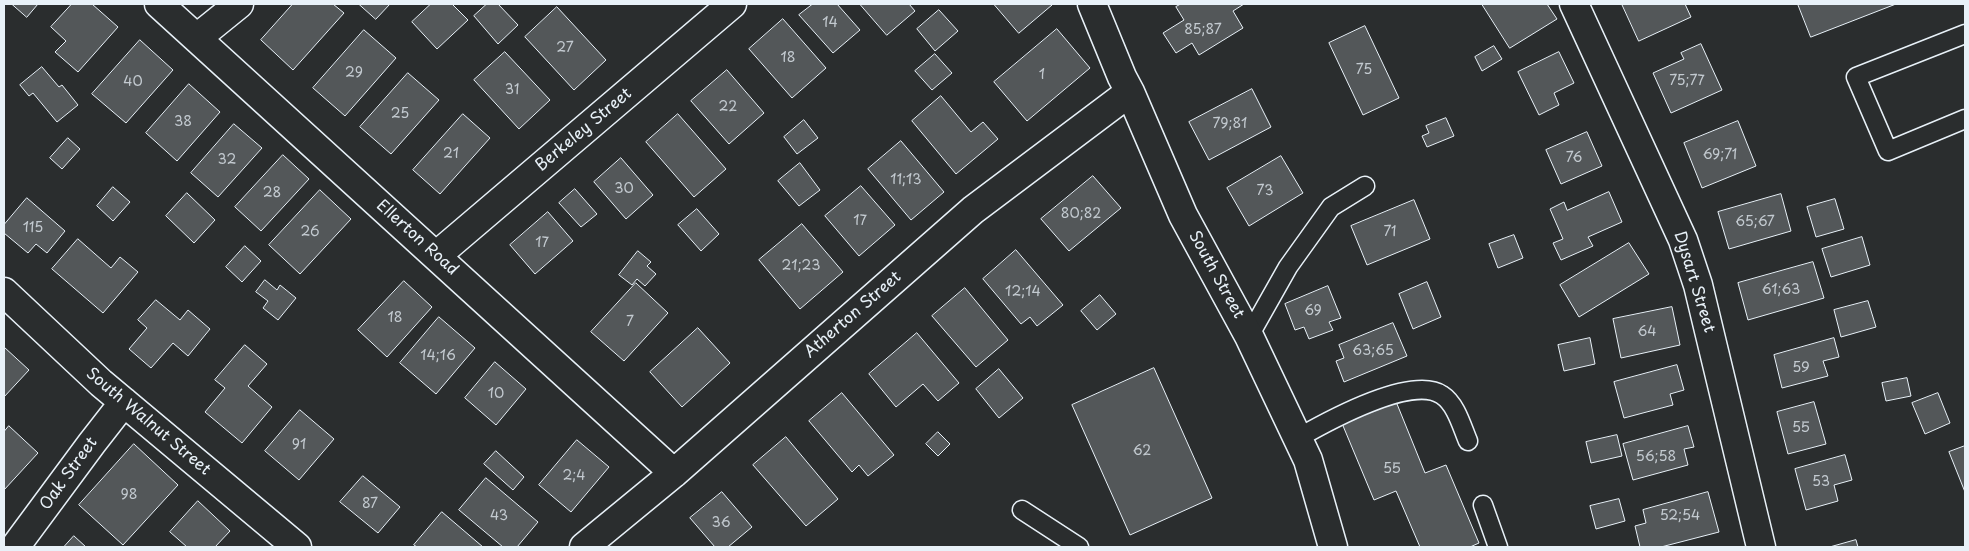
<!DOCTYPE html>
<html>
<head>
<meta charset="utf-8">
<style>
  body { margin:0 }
  #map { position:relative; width:1969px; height:551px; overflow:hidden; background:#2a2d2e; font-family:"Playpen Sans",sans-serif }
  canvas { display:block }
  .frame { position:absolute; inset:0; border:5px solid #e8f1f8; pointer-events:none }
</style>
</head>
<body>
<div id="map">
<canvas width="1969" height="551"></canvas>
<div class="frame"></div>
</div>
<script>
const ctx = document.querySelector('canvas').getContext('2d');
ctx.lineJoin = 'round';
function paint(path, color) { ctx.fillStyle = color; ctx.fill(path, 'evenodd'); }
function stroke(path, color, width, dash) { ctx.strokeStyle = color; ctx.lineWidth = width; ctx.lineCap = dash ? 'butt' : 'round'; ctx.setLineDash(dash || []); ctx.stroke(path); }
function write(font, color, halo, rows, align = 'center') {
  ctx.font = font + ' "Playpen Sans",sans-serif'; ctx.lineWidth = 4; ctx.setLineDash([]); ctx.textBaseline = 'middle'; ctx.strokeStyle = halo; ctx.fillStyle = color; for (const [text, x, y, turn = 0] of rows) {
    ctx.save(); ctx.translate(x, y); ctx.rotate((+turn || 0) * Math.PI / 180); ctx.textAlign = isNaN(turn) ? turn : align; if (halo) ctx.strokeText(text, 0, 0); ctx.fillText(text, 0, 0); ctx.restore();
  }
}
const building = new Path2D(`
  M12,4H38L27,17Z
  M72,4H92L118,27L78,72L55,52L66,41L51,27Z
  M293,4H333L344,13L293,70L261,40Z
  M359,4H390L376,19Z
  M431,4H452L468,20L437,49L412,22Z
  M487,4H498L518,25L498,44L474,16Z
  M813,4H837L860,30L833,53L799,15Z
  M860,4H909L915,11L887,35Z
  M994,4H1050L1052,5L1019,33Z
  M1181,4H1244L1233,11L1243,28L1199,55L1192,43L1176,53L1163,33L1184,20L1176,7Z
  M1482,4H1547L1557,19L1510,48Z
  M1622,4H1685L1691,17L1639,41Z
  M1798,4H1896L1811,37Z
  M557,7L606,60L574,90L525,37Z
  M939,10L958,31L935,51L917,29Z
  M783,19L826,68L792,98L749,49Z
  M1365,26L1399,98L1363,115L1329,43Z
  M1057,29L1090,68L1027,121L994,82Z
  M364,30L396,58L345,116L313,88Z
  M140,40L173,70L126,123L92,94Z
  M1701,44L1722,90L1671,113L1653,73L1684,59L1681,53Z
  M1494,46L1502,59L1482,71L1475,57Z
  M505,52L550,100L519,129L474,80Z
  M1559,52L1574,83L1554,93L1559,105L1539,115L1518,72Z
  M935,54L952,73L932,90L915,71Z
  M42,67L59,87L62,85L78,105L57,122L33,93L29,96L20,85Z
  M727,70L764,113L729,144L691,101Z
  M408,73L439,100L391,154L360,127Z
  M189,84L220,112L177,161L146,133Z
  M1252,89L1271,127L1209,160L1189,122Z
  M941,96L971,132L983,122L998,139L956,174L912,121Z
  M463,114L490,138L440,194L413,170Z
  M678,114L726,169L694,197L646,142Z
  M1446,118L1454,136L1427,147L1422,136L1429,133L1426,126Z
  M804,120L818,138L797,154L784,137Z
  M1738,121L1756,166L1702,188L1684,143Z
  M234,124L262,148L218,197L191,173Z
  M1587,132L1602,166L1561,184L1546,150Z
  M68,138L80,149L62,169L50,158Z
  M901,141L944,192L911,220L868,169Z
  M283,155L309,179L261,231L235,207Z
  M1281,156L1303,193L1249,226L1227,188Z
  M621,158L653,195L626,219L594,182Z
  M800,163L820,190L799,206L778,181Z
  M1093,176L1121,208L1069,251L1041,219Z
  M861,186L895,225L859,256L825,216Z
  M113,187L130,202L113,221L97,206Z
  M575,189L597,214L581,227L559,203Z
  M320,190L351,219L300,274L269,245Z
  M1609,192L1622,222L1588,237L1593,246L1561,260L1553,243L1563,239L1550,209L1564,202L1567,210Z
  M187,193L215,220L194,243L166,216Z
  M1781,194L1791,231L1729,249L1718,212Z
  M27,198L65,231L47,253L36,244L28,253L4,233V225Z
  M1835,199L1844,229L1816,237L1807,207Z
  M1414,200L1430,239L1367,265L1351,226Z
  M697,209L719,234L701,251L678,225Z
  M548,212L573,241L535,274L510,245Z
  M802,224L843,272L800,309L759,260Z
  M1514,235L1523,258L1498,268L1489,244Z
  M1862,237L1870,265L1831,277L1822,249Z
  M78,239L111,268L120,257L138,272L103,313L52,269Z
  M1629,243L1649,274L1579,317L1560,285Z
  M245,246L261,261L242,282L226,267Z
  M1016,250L1063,305L1037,326L1030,317L1021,324L983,279Z
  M638,251L651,262L647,266L656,274L645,286L637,279L632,285L619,275Z
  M1813,262L1824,298L1748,320L1738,283Z
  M265,280L277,290L280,285L296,298L278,320L263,308L268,301L256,292Z
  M404,281L432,307L387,357L358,330Z
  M1427,282L1441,317L1413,329L1399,294Z
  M636,283L668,313L624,361L591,332Z
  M1328,286L1341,318L1329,322L1333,330L1309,339L1304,327L1295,330L1285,304Z
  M965,288L1008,340L976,367L932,316Z
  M1100,295L1116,314L1097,330L1081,311Z
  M156,300L180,320L188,310L210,329L188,356L173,343L151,368L129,349L147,328L138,320Z
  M1868,301L1876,327L1841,337L1834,310Z
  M1672,307L1680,345L1621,358L1613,319Z
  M439,317L475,348L436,394L400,363Z
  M1393,323L1407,356L1344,382L1336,361L1344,358L1339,345Z
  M698,328L730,363L682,407L650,372Z
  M917,333L959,383L938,401L923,384L896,407L869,374Z
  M1590,338L1595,364L1564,371L1558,345Z
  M1834,338L1839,357L1823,361L1828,376L1782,388L1774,355Z
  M245,345L267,364L248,386L272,407L242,443L205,412L225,388L215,380Z
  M4,347L29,370L4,397Z
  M495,362L526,389L496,425L465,398Z
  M1677,365L1684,390L1670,394L1673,405L1624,418L1614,382Z
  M1154,368L1212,498L1130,535L1072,405Z
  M999,369L1023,398L999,418L976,389Z
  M1907,378L1911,396L1886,401L1882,383Z
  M842,393L894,455L868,476L859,465L852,472L809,421Z
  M1938,393L1950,423L1925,434L1912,403Z
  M1395,399L1425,473L1446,465L1479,543L1470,547H1420L1396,491L1374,500L1341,421Z
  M1814,402L1826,444L1788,454L1777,412Z
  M300,410L334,439L299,480L265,451Z
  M9,426L38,453L4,490V432Z
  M1688,426L1694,447L1684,449L1688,465L1633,480L1623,444Z
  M938,432L950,444L938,456L926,444Z
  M1617,435L1622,456L1591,463L1586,442Z
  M786,437L838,499L806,526L753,465Z
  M577,440L609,467L571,512L539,485Z
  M134,444L178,485L123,545L79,505Z
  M1965,446V492L1949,452Z
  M496,451L524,477L513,490L484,464Z
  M1845,455L1852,480L1834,485L1838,501L1806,510L1795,469Z
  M363,476L400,507L378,533L340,502Z
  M486,478L538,522L517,547H503L459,510Z
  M722,492L752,527L728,547H715L690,518Z
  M1708,492L1719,532L1661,547H1640L1635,526L1646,523L1643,510Z
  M1619,499L1625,521L1596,529L1590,506Z
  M198,501L230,531L215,547H187L170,532Z
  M442,512L483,547H417L414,545Z
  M74,536L86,547H64Z
  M1856,540L1858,547H1830Z`);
const lane = new Path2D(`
  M1965,34L1856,77L1888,151L1965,119
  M1249,336L1288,267L1331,207L1365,186
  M1298,438C1326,422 1412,374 1442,395C1456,404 1462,427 1468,441
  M1483,505L1498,547
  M1022,510L1079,547`);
const street = new Path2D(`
  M159,4L674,473
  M1092,4L1122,77L1130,92L1183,215L1249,336L1308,460L1333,547
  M1574,4L1683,240L1698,285L1761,547
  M197,38L239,4
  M436,256L732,4
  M4,292L101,383L297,547
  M15,547L92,443L124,402
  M584,547L674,473L973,210L1130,92`);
const numberNames = [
  ["14",830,23],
  ["85;87",1203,30],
  ["27",565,48],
  ["18",788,58],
  ["75",1364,70],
  ["29",354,73],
  ["1",1042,75],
  ["75;77",1687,81],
  ["40",133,82],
  ["31",512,90],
  ["22",728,107],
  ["25",400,114],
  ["38",183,122],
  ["79;81",1230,124],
  ["21",451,154],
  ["69;71",1720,155],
  ["76",1574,158],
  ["32",227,160],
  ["11;13",906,180],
  ["30",624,189],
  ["73",1265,191],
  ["28",272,193],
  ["80;82",1081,214],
  ["17",860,221],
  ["65;67",1755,222],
  ["115",33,228],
  ["26",310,232],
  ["71",1390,232],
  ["17",542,243],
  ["21;23",801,266],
  ["61;63",1781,290],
  ["12;14",1023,292],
  ["69",1313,311],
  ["18",395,318],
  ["7",630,322],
  ["64",1647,332],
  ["63;65",1373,351],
  ["14;16",438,356],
  ["59",1801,368],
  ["10",496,394],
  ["55",1801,428],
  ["91",299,445],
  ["62",1142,451],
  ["56;58",1656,457],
  ["55",1392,469],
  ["2;4",574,476],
  ["53",1821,482],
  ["98",129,495],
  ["87",370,504],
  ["43",499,516],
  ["52;54",1680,516],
  ["36",721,523]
];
const streetNames = [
  ["Berkeley Street",584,130,-40],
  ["Ellerton Road",417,238,42],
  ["South Street",1216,275,61],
  ["Dysart Street",1694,282,73],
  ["Atherton Street",853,315,-41],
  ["South Walnut Street",148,422,40],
  ["Oak Street",69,474,-54]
];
paint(building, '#535759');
stroke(building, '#e8f1f8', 1);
stroke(lane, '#e8f1f8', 21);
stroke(street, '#e8f1f8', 31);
stroke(lane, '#2a2d2e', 18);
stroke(street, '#2a2d2e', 28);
write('14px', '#c3cad0', null, numberNames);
write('16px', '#e8f1f8', '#2a2d2e', streetNames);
</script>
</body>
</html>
